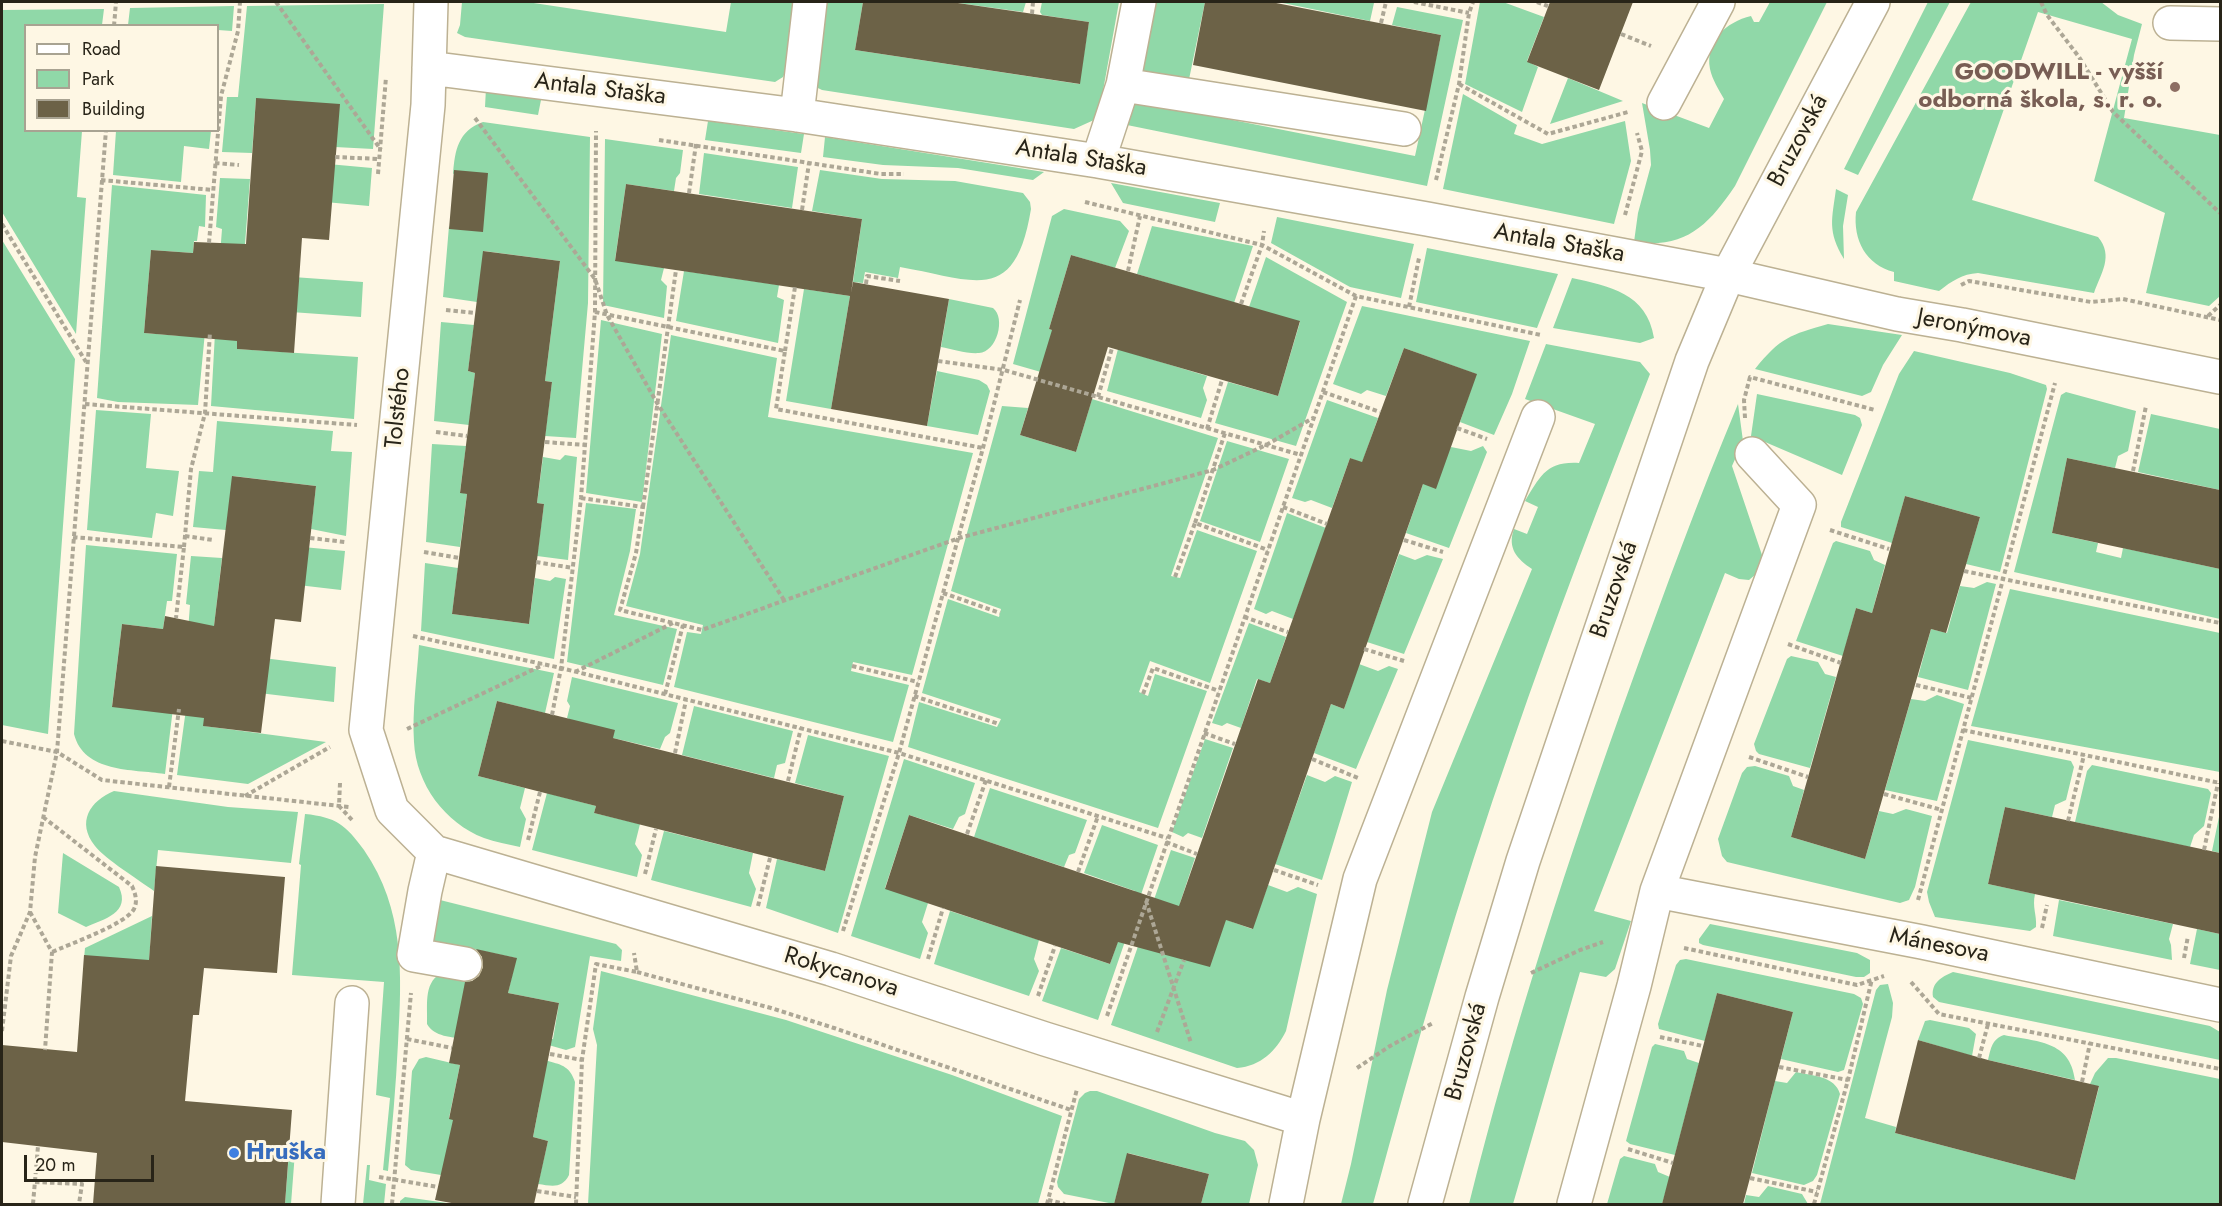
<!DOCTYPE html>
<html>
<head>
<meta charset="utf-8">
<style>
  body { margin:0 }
  #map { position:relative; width:2222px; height:1206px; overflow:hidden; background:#fef7e4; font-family:Jost,sans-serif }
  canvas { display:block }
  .frame { position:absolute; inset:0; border:3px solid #282418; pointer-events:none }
  .legend { position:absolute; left:24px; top:24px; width:195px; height:108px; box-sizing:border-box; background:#fef7e4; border:2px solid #a8a392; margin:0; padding:8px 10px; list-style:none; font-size:18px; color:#282418 }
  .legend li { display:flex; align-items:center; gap:12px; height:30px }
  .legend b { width:30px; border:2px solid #a8a392 }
  .scale { position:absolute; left:24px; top:1155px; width:130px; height:27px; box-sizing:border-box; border:3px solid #282418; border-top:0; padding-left:8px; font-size:18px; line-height:21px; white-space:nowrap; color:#282418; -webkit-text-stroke:4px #fef7e4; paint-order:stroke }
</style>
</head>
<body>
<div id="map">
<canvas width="2222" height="1206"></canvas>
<div class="frame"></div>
<ul class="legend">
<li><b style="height:8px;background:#fff"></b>Road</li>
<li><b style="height:16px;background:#90d8a8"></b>Park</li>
<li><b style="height:16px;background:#6c6247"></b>Building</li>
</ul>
<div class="scale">20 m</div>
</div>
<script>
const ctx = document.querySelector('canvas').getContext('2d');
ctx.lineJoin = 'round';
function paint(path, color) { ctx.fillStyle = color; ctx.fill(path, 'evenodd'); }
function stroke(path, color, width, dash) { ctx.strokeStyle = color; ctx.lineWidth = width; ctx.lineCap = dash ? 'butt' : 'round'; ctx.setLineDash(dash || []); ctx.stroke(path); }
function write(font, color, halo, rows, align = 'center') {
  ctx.font = font + ' Jost,sans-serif'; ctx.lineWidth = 6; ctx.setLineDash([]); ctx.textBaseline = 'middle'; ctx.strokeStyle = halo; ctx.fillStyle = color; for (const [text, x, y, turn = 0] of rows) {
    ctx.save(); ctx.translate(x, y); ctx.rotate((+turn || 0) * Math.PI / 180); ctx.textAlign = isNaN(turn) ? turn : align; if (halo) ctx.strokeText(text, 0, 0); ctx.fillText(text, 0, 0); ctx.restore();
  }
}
const green = new Path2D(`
  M462,2H527L726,32L731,2H797L785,73L783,77L775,82L465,37L457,33L460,25Z
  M821,2H863L855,50L1079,84L1089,22L1042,15L1040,12L1042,2H1119L1099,113L1094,120L1074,129L822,90L816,87Z
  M951,2H1026L1023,12Z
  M1147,2H1205L1187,89L1145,80L1135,64Z
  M1278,2H1367L1374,3L1370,21Z
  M1480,2H1503L1544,17L1527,61L1538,67L1522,112L1465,84Z
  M1770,2H1827L1735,186C1708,226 1685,249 1634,242L1638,213L1651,165L1650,150L1642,103L1709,128L1724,99C1719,90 1712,79 1710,69C1705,41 1726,22 1751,16L1754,22H1759Z
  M1928,2H1950L1858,175L1844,169Z
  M1971,2H2101L2118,15L2142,24L2134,55L2124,118L2220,135V296L2209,306L2146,293L2165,213L2094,181L2132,39L2038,12L1972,200L2098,237C2114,256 2101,273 2094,293L1978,273C1962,274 1952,281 1939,291L1894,281V272C1866,265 1853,240 1856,212Z
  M384,4L373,149L335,147L256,98L252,153L222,152L227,97H238L247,6Z
  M234,6L232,31L218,30V26L128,25L130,8Z
  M1397,7L1463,20L1427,186L1127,125L1132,106L1136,103L1182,110L1415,156L1441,35L1392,25Z
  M104,9L102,25L26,26V130L82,131L77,197L86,198L76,334L2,212V10Z
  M1568,78L1623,101L1550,124Z
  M486,88L542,95L538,115L485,107Z
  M1463,94L1517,125L1514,134L1542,144L1625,121L1631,161L1614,224L1443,189Z
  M708,121L804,134L801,153L705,140Z
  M483,122L590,137L588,303L576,438L545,436L552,382L545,381L560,261L484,251L477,302L443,297L449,226L451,229L458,171L453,174C455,150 458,131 483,122Z
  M116,131H211L209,149L184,146L181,182L113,175Z
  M825,137L1044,172L1033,180L958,168L883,165L823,157Z
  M605,139L683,150L680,173L676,178L674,191L626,184L615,260L664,268L661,280L667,286L664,318L603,305Z
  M704,153L798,167L792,208L699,194Z
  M328,164L372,168L369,206L325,202Z
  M820,170L882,179L955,181L1023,193L1030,202L1031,209C1015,306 975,280 900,267L898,278L865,272L863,283L853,282L862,219L812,211Z
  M220,178L250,179L244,257L220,255L222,229L216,227Z
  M1111,183L1220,203L1215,222L1123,203Z
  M112,185L206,195L205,227L199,226L197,241H194L193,253L151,250L144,333L181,336L205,332L198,405L118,402L97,398Z
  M1836,189L1848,195L1843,226L1844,259C1827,231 1832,219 1836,189Z
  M1064,209L1120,221L1129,231L1115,268L1071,255L1049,329L1097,343L1093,387L1013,364L1052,216Z
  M1277,217L1414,244L1401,298L1350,287L1271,243Z
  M1152,226L1253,246L1234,303L1137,274Z
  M2,240L75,359L48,734L2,725Z
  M1427,248L1558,274L1537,328L1416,302Z
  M1266,257L1347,302L1296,446L1215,423L1228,382L1278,396L1300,322L1249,307Z
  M684,271L779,285L777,297L784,300L778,343L676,321Z
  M293,277L363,282L361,317L291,312Z
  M1572,278C1609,286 1647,293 1654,338L1640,343L1553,328Z
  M804,289L850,296L831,409L786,401Z
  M949,299L993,308C1006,318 997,352 979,353C967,354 952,349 941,347Z
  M1362,306L1530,341L1512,394L1494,435L1460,422L1476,374L1404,348L1386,396L1367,390L1361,394L1333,384Z
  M601,320L662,334L642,502L586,493Z
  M441,322L474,325L468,371L475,373L469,425L434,421Z
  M1828,324L1902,335L1883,365L1871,392L1862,396L1755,369C1781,337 1790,335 1828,324Z
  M215,333L237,335V349L358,357L354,419L211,406Z
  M671,335L777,358L768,417L973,453L912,675L853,662L851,671L909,685L893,742L674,687L687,632L701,634L703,625L626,606L640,554Z
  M1546,344L1640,362L1650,374C1602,497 1555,619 1512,744C1459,895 1415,1050 1373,1204H1341L1351,1164L1387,990L1432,812L1532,569C1517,559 1507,548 1514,529L1527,534L1538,507L1525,501C1540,477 1546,461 1579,463L1595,424L1525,399Z
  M1118,349L1207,376L1203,388L1207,400L1201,418L1107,391Z
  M1914,351L2010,373L2046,385L2047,389L2000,572L1966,564L1980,517L1905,496L1892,543L1841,527V522L1899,374Z
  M937,371L979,380L987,385L990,391L978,435L927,426Z
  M2066,392L2136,411L2128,451L2118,456L2115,468L2067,458L2052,533L2098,543L2096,552L2121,558L2123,548L2220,569V619L2014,572L2061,395Z
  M1757,394L1855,415L1860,418L1862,425L1842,475L1751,436Z
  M1092,399L1218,438L1171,576L1180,578L1197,530L1257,551L1210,683L1150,661L1139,692L1148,696L1155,674L1207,691L1158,828L908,747L919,702L997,727L1001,719L922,693L948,599L999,617L1001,609L951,591L1002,406L1028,408L1020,435L1076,452Z
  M1327,400L1378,418L1362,463L1350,458L1332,508L1311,500L1305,502L1292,498Z
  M1738,404L1743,441L1732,466L1762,555V569L1749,580L1739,579L1725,573L1594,911L1631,921L1615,969L1606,977L1580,972L1513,1204H1469C1513,1028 1569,855 1631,684C1665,590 1699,497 1738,404Z
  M96,410L151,414L146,468L179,471L173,516L156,513L152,538L87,530Z
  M2151,414L2220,429V490L2138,472Z
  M217,421L333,431L331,451L352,452L346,536L311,529L316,486L233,476L226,530L193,527L199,471L213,472Z
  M1227,441L1289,459L1260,542L1200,521Z
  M432,444L466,446L460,492L467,494L460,547L426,542Z
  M1483,446L1487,452L1449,548L1406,533L1423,484L1451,447L1471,451Z
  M565,455L577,457L568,560L537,556L544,504L537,503L543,457L560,460Z
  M586,503L636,509L630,551L614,615L677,629L663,685L567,662Z
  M1287,513L1326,528L1293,619L1272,611L1266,614L1254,609Z
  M1836,541L1870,551L1874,560L1885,565L1872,613L1856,608L1843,656L1796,641L1833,543Z
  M86,545L177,554L172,601H167L163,629L122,624L112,706L173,708L165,774C132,769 84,773 74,734Z
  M303,547L345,551L341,590L298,585Z
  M1399,554L1415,560L1427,555L1443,559L1404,654L1367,642Z
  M191,556L222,558L213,635L188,631L190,605L186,604Z
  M425,563L458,568L452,614L529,624L535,578L550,581L555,577L566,579L554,659L421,631Z
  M1987,582L1996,584L1968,690L1918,677L1931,629L1947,633L1960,586L1974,588Z
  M2010,589L2220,633V772L1971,726Z
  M1249,623L1286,637L1270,683L1257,679L1241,728L1227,723L1222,726L1212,723Z
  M419,645L554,673L545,713L497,701L478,776L525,788L520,808L526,819L520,847C508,844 495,842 484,838C445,823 416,784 414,742C412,711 417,677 419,645Z
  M1791,656L1818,662L1825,674L1836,677L1810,768L1759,754L1756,751L1754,744L1787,659Z
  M263,658L336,667L334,702L259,693Z
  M1359,664L1378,671L1389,666L1398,669L1356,769L1314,753L1331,704L1344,709Z
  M572,677L678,703L670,733L665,737L660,749L613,738L567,718L570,706L567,701Z
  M1937,695L1964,704L1937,801L1885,790L1911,699L1925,701Z
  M694,706L793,731L785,763L777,765L774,778L682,755Z
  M186,709L205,712L204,726L326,742L248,784L177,775Z
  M808,735L889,756L838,933L766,908L777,859L825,871L844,796L795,783Z
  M1205,739L1233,748L1202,838L1188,833L1183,837L1172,832Z
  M1968,740L2071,761L2074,767L2066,800L2055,805L2052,817L2005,807L1988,884L2035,894C2032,907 2037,915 2036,927L2030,931L1935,917L1929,902L1927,892Z
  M904,759L975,783L965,814L959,817L953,829L909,815L885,888L928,903L922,922L928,933L920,959L851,936Z
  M2092,765L2208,789L2211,793L2204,826L2194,835L2190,847L2075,822L2087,771Z
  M1755,766L1789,776L1793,786L1804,790L1791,837L1865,859L1879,811L1893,814L1906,809L1932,816L1915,887L1909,900L1900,903L1727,862L1722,856L1718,839L1742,773L1747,767Z
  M1307,775L1325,782L1335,776L1352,782L1322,880L1275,864Z
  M990,788L1087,820L1075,853L1069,855L1064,867L974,837Z
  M114,791L228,807L298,812L291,863L158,850L154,891C139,880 105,859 95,846C76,822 90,801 114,791Z
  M547,793L596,806L594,813L640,824L635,844L642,855L637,877L532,850Z
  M2220,812V853L2212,851Z
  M305,814C336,817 346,825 364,850C405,909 402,975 398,1043C396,1086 392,1129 388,1171L383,1170L390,1098L376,1095L384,982L292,975L301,865L299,864Z
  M1102,825L1158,845L1098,1020L1042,1001L1061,948L1110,964L1135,891L1084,873Z
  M664,831L753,853L749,873L756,889L751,907L651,880Z
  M1171,850L1195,858L1180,903L1252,929L1268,885L1287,892L1298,887L1317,894L1286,1031C1276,1051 1261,1066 1237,1068L1111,1025Z
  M63,853L119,887C131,913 104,919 86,927L58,913Z
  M440,900L616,944L622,950L621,961L590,956L575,1047L566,1050L545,1044L547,1038L553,1039L559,1003L508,993L516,958L430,940Z
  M2059,900L2173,924L2169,939L2171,945L2172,960L2053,936Z
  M950,911L1039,940L1034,959L1039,971L1029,996L934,964Z
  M152,916L149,963L84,959L85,948Z
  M1710,924L1857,953L1870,960V973L1864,977H1856L1703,945L1699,943V939Z
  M2197,929L2220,934V970L2190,964Z
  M1686,959L1854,994L1861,998L1863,1004L1844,1070L1838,1072L1781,1059L1793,1012L1717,993L1705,1041L1659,1029L1658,1024L1676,965L1680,960Z
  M601,971L786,1020L952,1075L1062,1116L1038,1204H588L597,1045L593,1029Z
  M1953,972L2210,1026L2220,1032V1060L1939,1002L1933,997C1931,983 1941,977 1953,972Z
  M440,974L462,978L476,985L465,1039C452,1037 434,1037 427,1024C428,1007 423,984 440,974Z
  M1888,984L1893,1003L1892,1017L1865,1118L1896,1127L1895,1133L2075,1180L2099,1087L2090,1084L2095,1073L2108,1058H2116L2220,1079V1204H1820L1876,990L1880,985Z
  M1930,1020L1969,1028L1976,1034L1972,1056L1918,1040L1925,1021Z
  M2004,1035C2037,1042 2070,1040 2075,1080L1988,1060C1991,1048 1992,1039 2004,1035Z
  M1655,1044L1684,1051L1687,1059L1699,1063L1675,1155L1630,1144L1626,1141L1652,1047Z
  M426,1057L460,1065L449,1118L464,1122L453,1177L411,1170L405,1165L412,1071L419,1059Z
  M548,1061C563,1065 570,1067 575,1082L569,1175C562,1189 552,1186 538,1184L548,1141L533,1137L540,1101L534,1100L542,1062Z
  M1796,1072C1813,1076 1835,1076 1840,1094L1817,1175L1813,1181L1804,1185L1752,1173L1775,1081L1787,1083Z
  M1090,1091H1097L1215,1133L1245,1141L1254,1150L1258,1165L1249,1204H1201L1209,1174L1128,1153L1114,1204L1064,1194L1058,1187L1057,1182L1079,1099L1085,1093Z
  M289,1152H295L291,1204H285Z
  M1624,1156L1655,1164L1658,1172L1670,1177L1662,1204H1607L1620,1159Z
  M367,1165H370L369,1180L386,1184L384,1204H363Z
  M1768,1186L1802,1194L1808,1204H1744L1746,1195L1759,1197Z
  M405,1197L447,1203V1204H400V1201Z`);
const building = new Path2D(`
  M863,2H951L1089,22L1080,84L855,50Z
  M1205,2H1271L1441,35L1426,111L1193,65Z
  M1550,2H1633L1599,90L1527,62Z
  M256,98L340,104L329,240L302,238L294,353L237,349V341L144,333L151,250L193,253L194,242L246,244Z
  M454,170L488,173L483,232L449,229Z
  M626,184L862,219L851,293L853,282L949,299L927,426L831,409L850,296L615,261Z
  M483,251L560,261L545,381L552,382L537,503L544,504L529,624L452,614L467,494L460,493L475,373L468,371Z
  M1071,255L1300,321L1278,396L1108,347L1076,452L1020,435L1052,330L1049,329Z
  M1404,348L1477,374L1436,489L1423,484L1344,709L1331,704L1253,929L1226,920L1210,967L1118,942L1110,964L885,889L909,815L1179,906L1258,679L1270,683L1350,458L1362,462Z
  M2067,458L2220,490V569L2052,533Z
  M232,476L316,486L301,622L275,619L261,733L203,726L204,718L112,707L122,624L163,629L165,616L214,626Z
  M1905,496L1980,517L1946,633L1931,629L1865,859L1791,837L1856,608L1872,613Z
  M497,701L615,730L613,738L844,796L825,871L594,813L596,806L478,776Z
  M2005,807L2220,853V934L1988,884Z
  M156,866L285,877L277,973L204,968L199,1015H193L185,1101L292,1110L285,1204H93L97,1153L2,1142V1045L77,1052L84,955L149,960Z
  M476,949L517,958L508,993L559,1003L533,1137L548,1141L534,1204H457L435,1200L453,1120L449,1119L460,1065L449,1063L465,982L472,981L479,976L483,967L482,957Z
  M1717,993L1793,1012L1750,1178L1743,1204H1662Z
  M1918,1040L1988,1060L2099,1086L2075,1180L1895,1133Z
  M1127,1153L1209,1174L1201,1204H1114Z`);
const path = new Path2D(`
  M276,2L381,150
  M1414,2L1469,13
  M1537,2L1548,6
  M2041,2L2047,15L2079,57L2113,112L2220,213
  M1032,14L1033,2
  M1381,23L1386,2
  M114,26L116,2
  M1621,34L1651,46
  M1459,84L1548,134L1628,112
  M475,118L595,279L607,315L657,403L784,600
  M659,140L881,174H904
  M335,157L379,159
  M215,163L239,165
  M378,174L386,77
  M101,180L213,190
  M1436,180L1459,84L1469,13L1473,2
  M689,193L696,144
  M1085,202L1262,245L1356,296L1541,335
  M802,210L809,163
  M1625,215L1642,151L1637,133
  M2,224L86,362
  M209,243L221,96L238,31L240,2
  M1128,271L1140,216
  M866,284L867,276L900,281
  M1961,285L1969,281L2091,302L2123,299L2220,320
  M1241,304L1262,245L1264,231
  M1409,307L1419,258
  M446,310L475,313
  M595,312L785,351L776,409L983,448
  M2208,316L2220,305
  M785,351L795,287
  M938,361L1004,370L1301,455
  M1323,392L1380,412
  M1098,397L1112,348
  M85,404L357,425
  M1745,418L1744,400L1750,377L1875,410
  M1457,428L1487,439
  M1207,429L1222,380
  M436,432L467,436
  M545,442L585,445
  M2133,471L2146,406
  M581,498L643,507L636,553L620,610L702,630L959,538L1213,470L1266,445L1313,418
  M643,507L676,270
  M1283,507L1327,524
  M1195,523L1225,433
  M1830,530L1889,549
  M185,536L213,540
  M73,537L184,547L176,618
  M310,538L345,542
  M1404,540L1443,552
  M184,547L191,469L205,413L210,332
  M424,552L459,558
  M536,562L573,568
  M1964,571L2220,623
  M1175,577L1195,523L1268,550
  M943,593L1000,613
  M1244,617L1288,632
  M413,636L561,668L899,753L1167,838
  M1788,644L1841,663
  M1364,649L1404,661
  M852,666L918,682
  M575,672L673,623
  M1916,685L1972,698
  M665,694L683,625
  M1143,694L1153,668L1219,691
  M914,696L999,724
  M552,715L561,668L581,498L585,445L595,312L596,131
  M407,729L543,665
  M1963,730L2220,783
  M1204,733L1235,744
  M2,741L57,752L102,780L349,807
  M675,753L686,700
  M1749,757L1808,777
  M1312,759L1358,778
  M788,781L801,728
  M340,783L339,806L353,821
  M169,787L179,709
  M1884,794L1942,810
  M245,796L330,747
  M43,817L132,886C135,893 138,901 134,909C126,924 70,944 52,952
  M2068,821L2084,755
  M967,834L986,780
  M528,840L540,792
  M1166,842L1197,854
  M2204,850L2218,783
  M1274,870L1318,885
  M1078,872L1098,816
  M645,874L656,829
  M1918,900L2055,383
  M1146,901L1191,1043
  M758,906L770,858
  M30,912L52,952L45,1050
  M2042,928L2047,905
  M843,931L899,753L983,448L1020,300
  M1684,948L1857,985L1884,976
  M2184,958L2188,936
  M928,959L943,908
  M637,972L771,1008L834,1028L1071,1110
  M1531,973L1580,950L1603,942
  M1911,982L1939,1014L2220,1069
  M1038,996L1055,946
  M1107,1016L1356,296
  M2,1031L11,956L30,912L35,857L57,752L106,130
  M1157,1032L1184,960
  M1660,1037L1703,1046
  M407,1039L452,1048
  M550,1054L582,1060
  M1979,1058L1988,1024
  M1779,1067L1848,1080
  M1357,1068L1390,1046L1433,1023
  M2082,1082L2090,1043
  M1628,1149L1673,1163
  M379,1177L438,1187
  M1750,1178L1817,1192
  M35,1182L82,1184L79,1204
  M537,1191L576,1197
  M1048,1200L1065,1204
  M33,1204L38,1146
  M392,1204L411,993
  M576,1204L582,1060L596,964L637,972L634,953
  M1047,1204L1077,1089
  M1814,1204L1848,1080L1872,979`);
const minor = new Path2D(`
  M431,2L428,105L366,730L392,810L434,852L831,969L1045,1039L1303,1119
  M2170,23L2220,24
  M429,68L797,115L1098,161L1427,219L1728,275L1897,314L1962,325L2220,377
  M1123,85L1404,129
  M1664,103L1718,2
  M797,115L810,2
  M1098,161L1123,85L1139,2
  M434,852L425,891L414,955L465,964
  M1657,891L1922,942L2220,1005
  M338,1204L352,1003
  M1286,1204L1303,1119L1360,879L1538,417
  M1574,1204L1634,986L1657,891L1799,505L1752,454`);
const major = new Path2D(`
  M1425,1204L1482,997L1523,861L1692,361L1728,275L1873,2`);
const markers = [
  [2175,87,6,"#8d6e63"],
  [234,1153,6,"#3f7fe0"]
];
const educationNames = [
  ["GOODWILL - vyšší",2163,73],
  ["odborná škola, s. r. o.",2163,101]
];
const streetNames = [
  ["Antala Staška",600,90,7],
  ["Bruzovská",1799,141,-62],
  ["Antala Staška",1081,159,9],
  ["Antala Staška",1559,244,10],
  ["Jeronýmova",1974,329,11],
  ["Tolstého",399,408,-84],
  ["Bruzovská",1615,590,-71],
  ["Mánesova",1939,946,11],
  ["Rokycanova",841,973,17],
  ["Bruzovská",1467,1052,-75]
];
const shopNames = [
  ["Hruška",246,1153]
];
paint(green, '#90d8a8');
paint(building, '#6c6247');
stroke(minor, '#bcb193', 36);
stroke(major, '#bcb193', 36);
stroke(path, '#ada796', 4, [4.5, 3]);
stroke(minor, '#fff', 33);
stroke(major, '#fff', 33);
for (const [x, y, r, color] of markers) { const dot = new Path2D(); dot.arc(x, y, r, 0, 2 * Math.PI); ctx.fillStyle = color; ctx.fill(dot); stroke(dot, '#fef7e4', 2); }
write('bold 24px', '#785e54', '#fef7e4', educationNames, 'right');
write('24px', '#282418', '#fef7e4', streetNames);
write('bold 24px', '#366cbe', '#fef7e4', shopNames, 'left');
</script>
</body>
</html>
